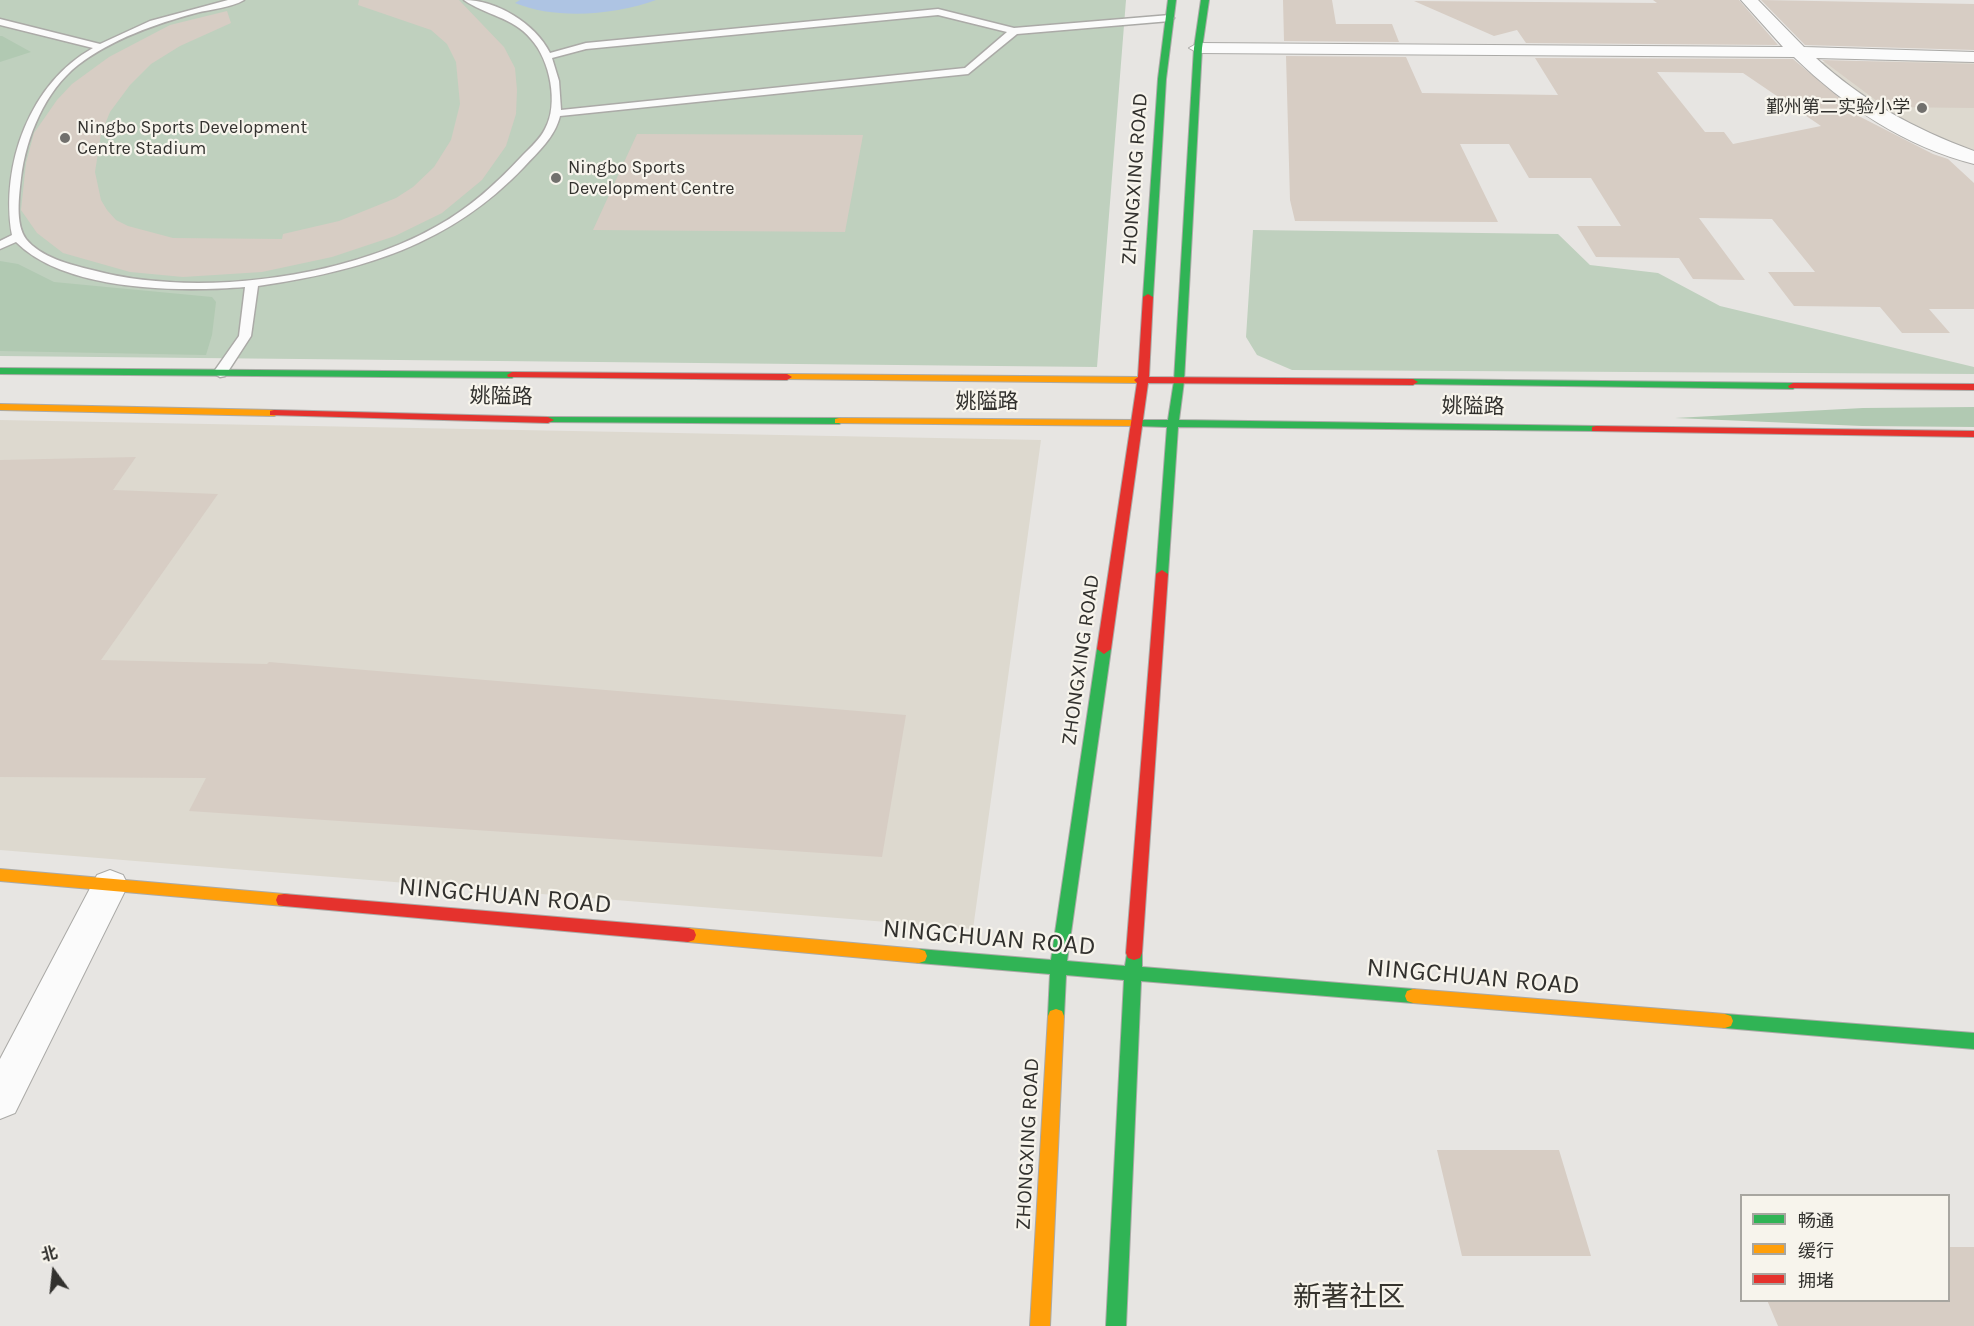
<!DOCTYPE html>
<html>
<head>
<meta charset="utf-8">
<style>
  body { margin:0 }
  #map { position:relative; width:1974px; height:1326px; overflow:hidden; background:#e7e5e2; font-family:Karla,"Noto Sans SC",sans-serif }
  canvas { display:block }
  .legend { position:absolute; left:1740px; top:1194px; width:210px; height:108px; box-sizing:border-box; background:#f7f4ec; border:2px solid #a8a6a0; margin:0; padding:8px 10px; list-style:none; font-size:18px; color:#32312e }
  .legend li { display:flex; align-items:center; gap:12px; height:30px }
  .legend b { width:30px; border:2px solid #a8a6a0 }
  .north { position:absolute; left:24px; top:1242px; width:60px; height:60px; -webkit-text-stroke:4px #f7f4ec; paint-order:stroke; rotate:345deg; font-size:16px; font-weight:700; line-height:24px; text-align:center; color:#32312e }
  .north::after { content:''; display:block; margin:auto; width:21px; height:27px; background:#32312e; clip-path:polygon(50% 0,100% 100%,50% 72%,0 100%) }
</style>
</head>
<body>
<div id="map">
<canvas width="1974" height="1326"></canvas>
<ul class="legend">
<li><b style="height:8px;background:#30b455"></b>畅通</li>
<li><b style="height:8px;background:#ff9f0a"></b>缓行</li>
<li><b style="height:8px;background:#e5322d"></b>拥堵</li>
</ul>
<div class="north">北</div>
</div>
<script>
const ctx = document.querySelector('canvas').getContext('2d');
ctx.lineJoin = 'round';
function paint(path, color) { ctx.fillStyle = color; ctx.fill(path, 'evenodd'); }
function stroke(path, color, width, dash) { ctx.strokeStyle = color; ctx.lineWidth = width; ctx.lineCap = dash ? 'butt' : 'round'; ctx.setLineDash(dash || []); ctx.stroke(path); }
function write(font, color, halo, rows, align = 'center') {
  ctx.font = font + ' Karla,"Noto Sans SC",sans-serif'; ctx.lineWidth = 4.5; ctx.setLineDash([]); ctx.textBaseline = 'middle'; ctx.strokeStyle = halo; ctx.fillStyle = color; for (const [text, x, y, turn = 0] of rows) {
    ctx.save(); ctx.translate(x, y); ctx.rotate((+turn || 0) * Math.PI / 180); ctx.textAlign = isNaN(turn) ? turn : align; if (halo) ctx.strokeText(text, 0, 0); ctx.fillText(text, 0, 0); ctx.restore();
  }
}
const built = new Path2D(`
  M1974,61V158L1904,129L1808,62Z
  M0,420L1041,440L973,929L0,850Z`);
const green = new Path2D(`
  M0,0H1126L1097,367L0,356Z
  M1253,230L1558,234L1590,265L1658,273L1720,306L1974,367V374L1292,370L1257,355L1246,337Z`);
const forest = new Path2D(`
  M0,36H2L31,52L0,62Z
  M0,261L18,264L54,282L212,297L216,302L212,335L206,355L0,351Z
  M1974,407V427L1862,426L1675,418L1863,408Z`);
const water = new Path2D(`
  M520,0H656C615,15 556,20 515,3Z`);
const building = new Path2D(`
  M359,0H459L504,47L515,68L517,90L516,114L506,146L482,180L442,213L395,236L332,257L262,272L183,277L130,272L63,253L37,233L21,210L26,163L34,133L57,100L72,84L109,57L170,25L227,11L231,23L180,46L151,64L130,85L110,112L101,134L95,172L101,200L107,210L116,220L128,226L173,238L282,239L283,234L339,221L396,198L413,187L434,167L451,140L460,104L456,62L447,44L431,30L358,5Z
  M1283,0H1332L1336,24H1392L1399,42L1284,41Z
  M1653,0H1739L1778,45L1526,43L1517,30L1494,36L1414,1L1657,3Z
  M1761,0L1974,4V50L1805,45Z
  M1286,56L1406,57L1422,93L1558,95L1535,58L1793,59L1849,106H1839L1933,154L1948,159L1974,183V309H1929L1950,333H1902L1880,307L1794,306L1768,272H1815L1772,219L1699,218L1745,280L1693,279L1679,258L1596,257L1577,226H1621L1591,178H1529L1509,144H1460L1498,222L1295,221L1290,200ZM1657,72L1743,73L1821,126L1733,144L1724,132H1705Z
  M1822,60L1974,64V108L1885,107Z
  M637,134L863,135L845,232L593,230Z
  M136,457L113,490L218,494L101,660L267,664L269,662L906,715L882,857L189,811L206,778L0,777V460Z
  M1437,1150H1559L1591,1256H1462Z
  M1948,1247H1974V1326H1778L1767,1300H1948Z`);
const lane = new Path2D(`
  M228,0H244C231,8 211,9 196,13C155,24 112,39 78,65C45,91 26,137 21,178C19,196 15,224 26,239C40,257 71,265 92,270C193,298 345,279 437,226C470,208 498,182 523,155C531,147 540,139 545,129C559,104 550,60 531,39C513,17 485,15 464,0C496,0 535,23 550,53L586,43L938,9L1014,28L1170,15L1174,18L1170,21L1017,34L968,74L560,116C555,137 538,152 524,167C450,245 361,271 258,286L251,336L225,376L220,377L213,373L239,336L245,287C180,292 66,292 16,242L0,249V241L12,235C0,165 30,83 93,48L0,25V19L100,44L150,21ZM938,15L1007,32L965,68L561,110L559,81L552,58L586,49Z`);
const street = new Path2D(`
  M1741,0H1758L1804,47L1974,52V62L1816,58C1863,101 1914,129 1974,151V164C1906,147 1844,106 1794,57L1198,53L1189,48L1198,43L1783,47Z
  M110,870L123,875L128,885L15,1113L0,1119V1059L97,875Z`);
const fast = new Path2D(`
  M1168,0H1176L1166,79L1153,297L1148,300L1143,297L1158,79Z
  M1201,0H1209L1202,48L1184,381L1179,420L1596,426L1600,427V431L1178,427L1168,574L1166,577H1158L1156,574L1167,427L1136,426L1130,423L1136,420H1168L1174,381L1194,48Z
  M0,368L512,372L517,375L512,378L0,374Z
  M1413,379L1793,383L1798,386L1793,389L1409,384L1408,382Z
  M548,417L839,418L845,421L839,424L544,422V418Z
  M1104,644L1111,649L1067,961L1125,966L1128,948L1134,946L1140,948L1142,953V967L1413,989L1419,991L1421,996L1419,1001L1413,1003L1141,981L1126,1326H1106L1124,980L1066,975L1064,1016L1062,1021L1056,1023L1050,1021L1048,1016L1050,974L919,963L913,961L911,956L913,951L919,949L1051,960L1097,649Z
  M1725,1014L1974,1033V1049L1725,1028L1719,1026L1717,1021L1719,1016Z`);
const slow = new Path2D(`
  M787,374L1139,377L1144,380L1139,383L783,379V375Z
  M0,404L274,410L280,413L274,416L0,410Z
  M839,418L1136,420L1142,423L1136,426L835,423V419Z
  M0,869L284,894L290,895L292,900L290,905L284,906L0,881Z
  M688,928L919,949L925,951L927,956L925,961L919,963L688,942L682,940L680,935L682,930Z
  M1413,989L1725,1014L1731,1016L1733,1021L1731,1026L1725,1028L1413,1003L1407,1001L1405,996L1407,991Z
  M1056,1009L1062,1011L1064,1016L1050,1326H1030L1048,1016L1050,1011Z`);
const jam = new Path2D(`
  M1148,294L1153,297L1149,377L1413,379L1418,382L1413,385L1148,383L1111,649L1104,654L1097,649L1137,383L1134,380L1138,377L1143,297Z
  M512,372L787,374L792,377L787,380L508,377L507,375Z
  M1793,383L1974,384V390L1789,388L1788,386Z
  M274,410L548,417L554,420L548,423L270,415V411Z
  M1596,426L1974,431V437L1592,431V427Z
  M1162,570L1168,574L1142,953L1140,958L1134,960L1128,958L1126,953L1156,574Z
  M284,894L688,928L694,930L696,935L694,940L688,942L284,906L278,905L276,900L278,895Z`);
const markers = [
  [1922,108,6,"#71706d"],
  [65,138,6,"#71706d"],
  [556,178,6,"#71706d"]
];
const farPoinames = [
  ["鄞州第二实验小学",1910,108,"right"],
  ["Ningbo Sports Development",77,128],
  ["Centre Stadium",77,149],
  ["Ningbo Sports",568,168],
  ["Development Centre",568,189]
];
const streetNames = [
  ["ZHONGXING ROAD",1135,179,-86],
  ["姚隘路",501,397,1],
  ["姚隘路",987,402],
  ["姚隘路",1473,407,1],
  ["ZHONGXING ROAD",1081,660,-82],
  ["ZHONGXING ROAD",1028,1144,-87]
];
const nearStreetnames = [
  ["NINGCHUAN ROAD",505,896,5],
  ["NINGCHUAN ROAD",989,938,5],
  ["NINGCHUAN ROAD",1473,977,5]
];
const nearQuarternames = [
  ["新著社区",1349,1298]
];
paint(built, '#ddd9cf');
paint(green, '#bfd0be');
paint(forest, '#b1c9b2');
paint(water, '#aec4e3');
paint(building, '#d7cdc4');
stroke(lane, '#abaaa7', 3);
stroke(street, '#abaaa7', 2);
stroke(fast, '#abaaa7', 2);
stroke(slow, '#abaaa7', 2);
stroke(jam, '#abaaa7', 2);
paint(lane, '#fbfbfb');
paint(street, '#fbfbfb');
paint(fast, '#30b455');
paint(slow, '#ff9f0a');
paint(jam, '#e5322d');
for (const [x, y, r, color] of markers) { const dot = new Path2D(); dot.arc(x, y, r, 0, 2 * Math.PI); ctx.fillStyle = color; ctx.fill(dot); stroke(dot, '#f7f4ec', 2); }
write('18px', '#32312e', '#f7f4ec', farPoinames, 'left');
write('21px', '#32312e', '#f7f4ec', streetNames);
write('26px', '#32312e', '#f7f4ec', nearStreetnames);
write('28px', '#36342e', '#f7f4ec', nearQuarternames);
</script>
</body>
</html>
